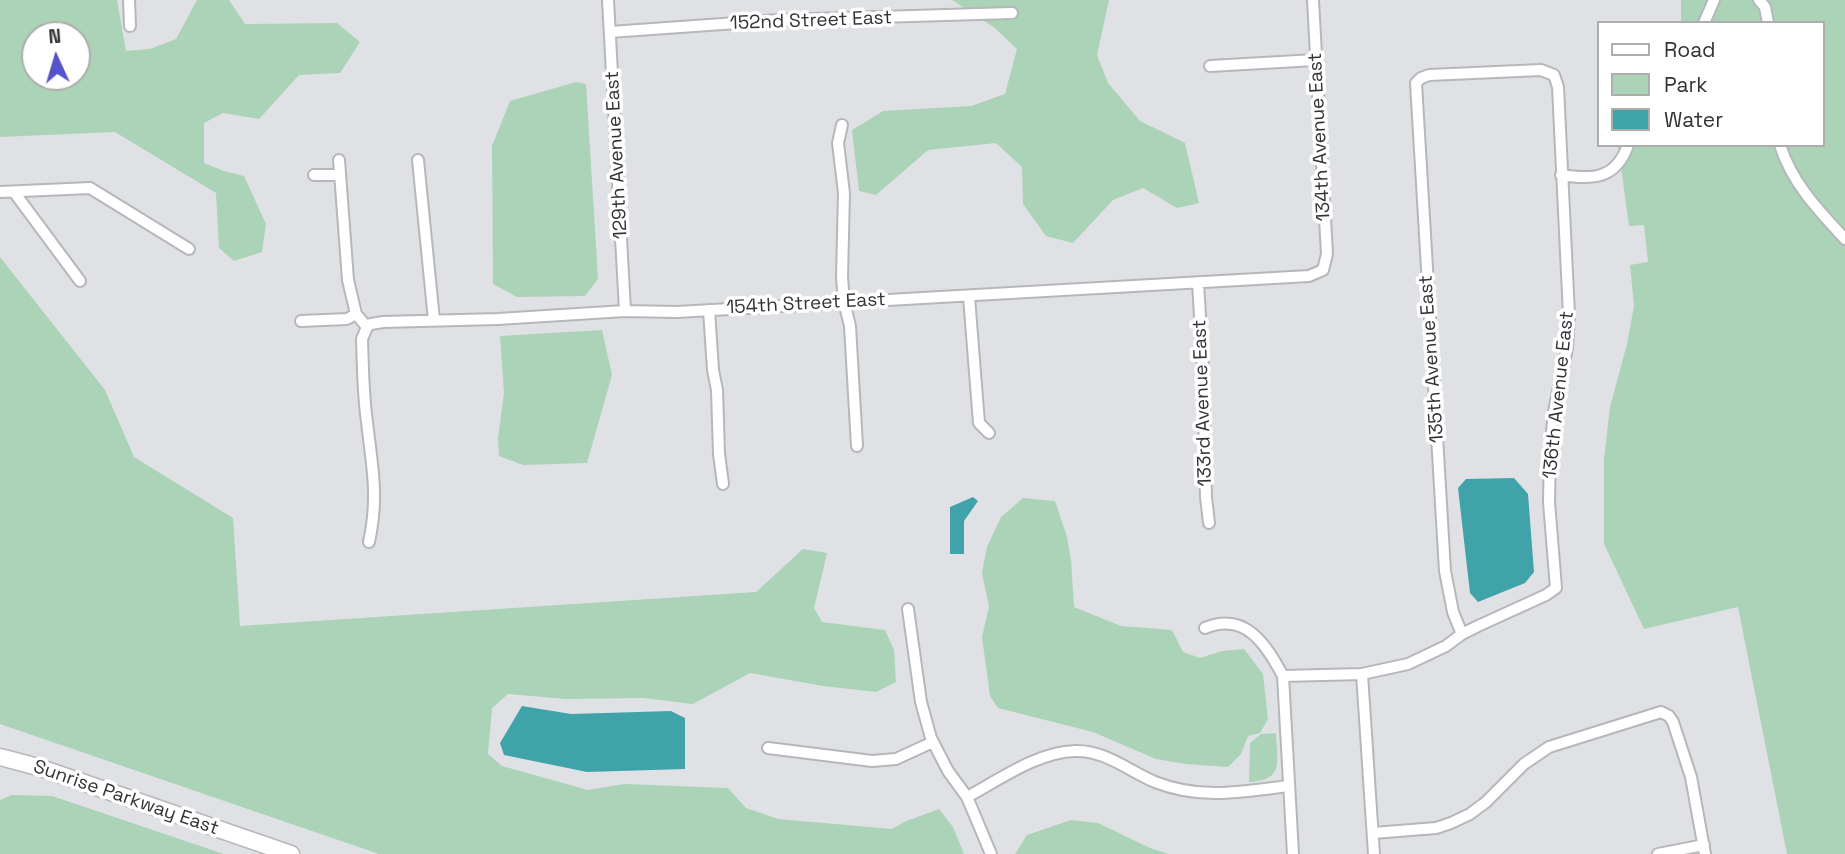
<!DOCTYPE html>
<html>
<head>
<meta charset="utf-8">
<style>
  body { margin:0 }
  #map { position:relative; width:1845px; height:854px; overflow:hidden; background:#e0e1e5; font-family:"Space Grotesk",sans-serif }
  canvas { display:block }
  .legend { position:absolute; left:1597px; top:21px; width:228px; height:126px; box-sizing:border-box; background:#fff; border:2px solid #adadae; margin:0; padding:9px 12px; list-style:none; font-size:21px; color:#333335 }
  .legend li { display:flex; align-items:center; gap:14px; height:35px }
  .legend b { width:35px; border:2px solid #adadae }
  .north { position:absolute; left:21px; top:21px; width:70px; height:70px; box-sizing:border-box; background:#fff; border:2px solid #adadae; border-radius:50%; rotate:356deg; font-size:19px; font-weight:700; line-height:28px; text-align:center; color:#333335 }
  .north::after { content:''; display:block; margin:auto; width:24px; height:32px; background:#5552ca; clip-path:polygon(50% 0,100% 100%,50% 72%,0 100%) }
</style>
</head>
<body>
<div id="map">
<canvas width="1845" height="854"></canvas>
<ul class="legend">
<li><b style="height:9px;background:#fff"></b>Road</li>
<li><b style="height:19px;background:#abd3b7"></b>Park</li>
<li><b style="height:19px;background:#41a3aa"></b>Water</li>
</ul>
<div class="north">N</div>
</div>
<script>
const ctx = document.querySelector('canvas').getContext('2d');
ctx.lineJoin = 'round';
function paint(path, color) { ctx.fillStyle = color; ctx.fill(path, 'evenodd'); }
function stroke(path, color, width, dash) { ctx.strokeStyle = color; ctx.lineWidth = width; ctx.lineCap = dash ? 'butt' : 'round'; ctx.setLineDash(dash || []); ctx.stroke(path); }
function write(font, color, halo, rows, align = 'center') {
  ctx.font = font + ' "Space Grotesk",sans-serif'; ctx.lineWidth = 7; ctx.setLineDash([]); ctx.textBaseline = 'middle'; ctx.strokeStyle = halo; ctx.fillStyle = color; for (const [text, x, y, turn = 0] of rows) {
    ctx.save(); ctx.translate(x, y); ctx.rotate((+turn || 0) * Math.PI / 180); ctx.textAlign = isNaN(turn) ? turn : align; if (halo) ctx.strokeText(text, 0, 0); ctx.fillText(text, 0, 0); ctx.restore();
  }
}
const green = new Path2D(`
  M0,0H117L126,51L150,49L176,39L197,0H229L245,24L337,23L360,42L340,73L299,75L259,119L223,113L204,123V163L224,171L244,176L266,224L262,252L234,261L219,248L216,193L115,132L0,137ZM35,35H77V77H35Z
  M952,0H1109L1097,55L1108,83L1140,121L1185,143L1199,203L1177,208L1143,188L1113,200L1073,243L1046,236L1023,204L1022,167L996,143L928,150L876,195L859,191L852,130L883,111L971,106L1005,94L1017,49L995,28Z
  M1681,0H1845V854H1787L1738,607L1644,629L1604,544V459L1610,407L1627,344L1634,306L1630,265L1648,262L1644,225L1629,226L1618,145H1822V23H1681Z
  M576,82L586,84L598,279L585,296L517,297L493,284L492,146L510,101Z
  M0,257L105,390L134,457L233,518L240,626L756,592L803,549L827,553L814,608L822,622L885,630L894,650L896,682L876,692L823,686L750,673L693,704L643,698L566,699L508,694L492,708L488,754L502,766L588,790L624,784L728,788L746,808L778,819L892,829L904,822L939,809L953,827L964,854H379L0,724Z
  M602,330L612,375L587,463L523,465L499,456L498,438L504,393L500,336Z
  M1023,498L1055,501L1067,537L1071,560L1074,607L1121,626L1172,630L1183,652L1200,658L1222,651L1244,649L1263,674L1268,719L1260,733L1248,736L1241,754L1228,767L1185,764L1156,759L1093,732L998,708L990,696L982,637L989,607L982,573L987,547L1001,517Z
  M1276,733C1277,761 1285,780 1249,782L1250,743L1261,734Z
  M12,795L52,796L224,854H0V800Z
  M1071,820L1098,823L1150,848L1169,854H1015L1027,835Z`);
const water = new Path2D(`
  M1514,478L1528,494L1534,572L1525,583L1478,602L1470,593L1458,488L1466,479Z
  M973,497L978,501L964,521V554H950V507Z
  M522,706L571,714L671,711L685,718V769L587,772L504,755L500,743Z`);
const street = new Path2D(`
  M129,0L130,26
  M608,0L625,311
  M1759,0L1765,7L1768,23
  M1704,23L1714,0
  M610,32L779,20L1012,13
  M1210,66L1315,60
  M842,125L838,143L844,193L842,277L844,302L850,326L857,446
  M1780,145C1792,183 1818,210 1845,239
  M339,160L348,280L356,314L367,327L371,324L383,322L498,319L625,311L677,312L1309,276L1323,270L1327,254L1313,0
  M418,160L434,320
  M314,175H340
  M1561,175C1593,180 1616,179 1628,145
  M0,192L90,188L189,249
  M14,192L80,281
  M1198,282L1203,369L1206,497L1209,523
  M969,297L979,423L989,433
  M709,310L713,370L717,390L719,454L723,484
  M301,321L347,319L356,314
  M367,327L362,339C363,367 363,395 367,422C372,467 379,496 369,542
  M908,609L921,702L931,738L948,771L967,797L991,854
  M1205,628C1246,611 1266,645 1283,676L1293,854
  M1362,674L1374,854
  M1283,676L1362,674L1408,664L1446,646L1462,634L1478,626L1546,595L1556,588L1549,502L1550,451L1554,412L1567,348L1569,315L1558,87L1554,75L1541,70L1429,75L1421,78L1416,83L1445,571L1453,612L1462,634
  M768,748L872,761L896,759L933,742
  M967,797C999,780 1037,752 1075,751C1105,750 1129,771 1155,782C1200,800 1241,792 1288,786
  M1373,833L1436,828L1451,823L1470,814L1486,802L1524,764L1549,747L1661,712L1669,716L1673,722L1691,777L1705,854
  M1658,854L1704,845`);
const secondary = new Path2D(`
  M0,757L38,767L291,854`);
const streetNames = [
  ["152nd Street East",811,21,-2],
  ["134th Avenue East",1320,137,-93],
  ["129th Avenue East",617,155,-93],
  ["154th Street East",806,304,-3],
  ["135th Avenue East",1432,359,-94],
  ["136th Avenue East",1559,395,-84],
  ["133rd Avenue East",1203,403,-92],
  ["Sunrise Parkway East",126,798,19]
];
paint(green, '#abd3b7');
paint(water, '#41a3aa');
stroke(street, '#b6b7bb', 14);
stroke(secondary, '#b6b7bb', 19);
stroke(street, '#fff', 10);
stroke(secondary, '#fff', 16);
write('19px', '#333335', '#fff', streetNames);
</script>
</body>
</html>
